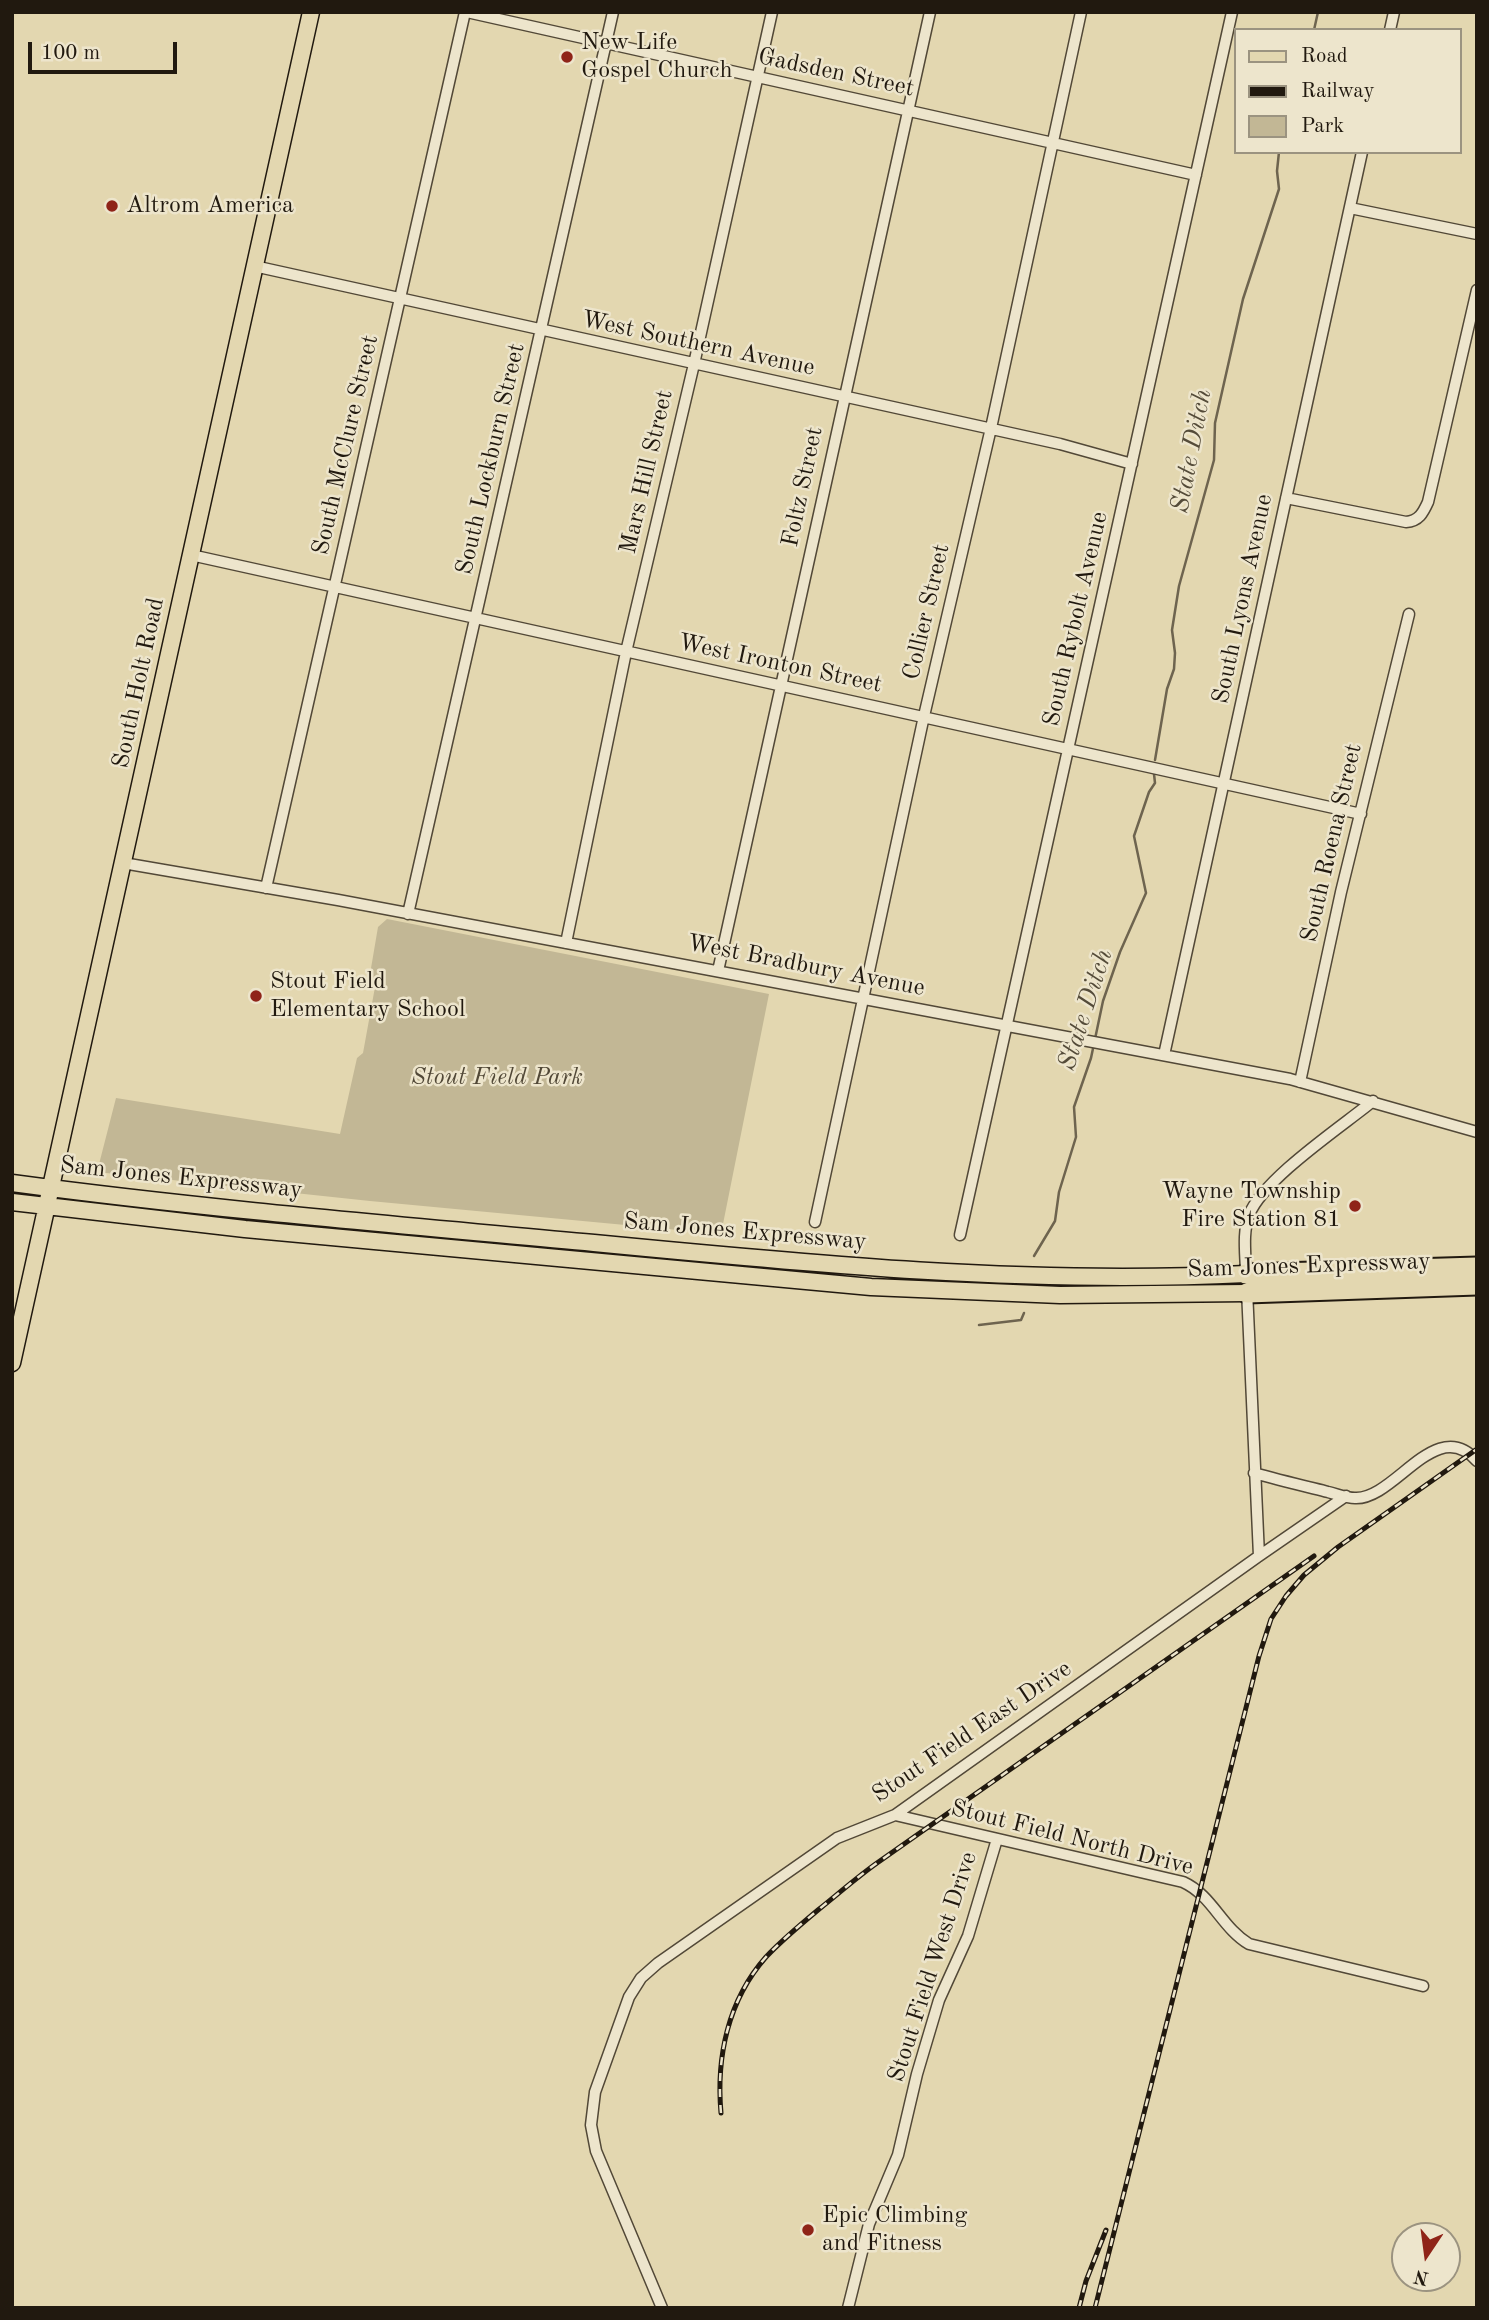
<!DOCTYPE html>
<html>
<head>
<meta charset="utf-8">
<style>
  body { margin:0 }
  #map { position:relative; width:1489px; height:2320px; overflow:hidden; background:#e3d7b0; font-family:"Old Standard TT",serif }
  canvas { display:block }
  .frame { position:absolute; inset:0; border:14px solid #21190f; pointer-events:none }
  .legend { position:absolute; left:1234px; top:28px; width:228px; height:126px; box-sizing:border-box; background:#ede5cc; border:2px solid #9b9380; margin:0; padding:9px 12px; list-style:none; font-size:21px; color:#21190f }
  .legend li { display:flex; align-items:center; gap:14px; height:35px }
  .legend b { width:35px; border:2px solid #9b9380 }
  .north { position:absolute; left:1391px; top:2222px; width:70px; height:70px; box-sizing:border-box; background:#ede5cc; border:2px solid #9b9380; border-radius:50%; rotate:193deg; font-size:19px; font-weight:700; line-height:28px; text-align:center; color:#21190f }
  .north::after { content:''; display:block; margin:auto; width:24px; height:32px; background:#8f2418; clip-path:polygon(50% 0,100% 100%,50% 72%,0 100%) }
  .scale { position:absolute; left:28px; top:42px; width:149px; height:32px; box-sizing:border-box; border:4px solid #21190f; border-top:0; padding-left:9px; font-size:21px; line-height:24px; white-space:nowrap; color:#21190f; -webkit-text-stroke:5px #ede5cc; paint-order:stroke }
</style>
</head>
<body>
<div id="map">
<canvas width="1489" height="2320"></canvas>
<div class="frame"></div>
<ul class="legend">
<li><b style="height:9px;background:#e3d7b0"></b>Road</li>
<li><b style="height:9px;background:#21190f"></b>Railway</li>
<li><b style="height:19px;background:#c2b795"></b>Park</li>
</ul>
<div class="north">N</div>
<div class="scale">100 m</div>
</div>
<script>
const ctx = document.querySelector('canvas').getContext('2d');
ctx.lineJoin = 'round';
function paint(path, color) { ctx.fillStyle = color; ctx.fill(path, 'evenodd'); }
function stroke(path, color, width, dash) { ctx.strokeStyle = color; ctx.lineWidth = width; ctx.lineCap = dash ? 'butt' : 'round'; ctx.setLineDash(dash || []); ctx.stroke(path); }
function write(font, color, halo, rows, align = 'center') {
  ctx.font = font + ' "Old Standard TT",serif'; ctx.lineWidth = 5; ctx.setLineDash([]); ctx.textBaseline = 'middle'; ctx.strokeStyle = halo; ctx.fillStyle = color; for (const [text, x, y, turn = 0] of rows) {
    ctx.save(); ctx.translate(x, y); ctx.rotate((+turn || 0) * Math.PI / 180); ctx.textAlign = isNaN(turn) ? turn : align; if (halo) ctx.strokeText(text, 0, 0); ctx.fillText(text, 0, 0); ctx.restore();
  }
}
const green = new Path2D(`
  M387,919L769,994L721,1234L370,1201L97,1172L116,1098L340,1134L357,1058L363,1053L375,987L369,980L378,927Z`);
const stream = new Path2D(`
  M1314,30L1318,12
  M1155,760L1167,689L1174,669L1175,653L1172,630L1179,586L1214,460L1215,423L1243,299L1279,189L1277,171L1279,152
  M1034,1256L1055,1221L1059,1192L1076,1137L1074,1107L1091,1058L1103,1001L1120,952L1146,893L1134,836L1149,792L1155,783L1154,774
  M979,1325L1021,1320L1024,1313`);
const minor = new Path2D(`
  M467,12L1196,175
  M1390,30L1394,12
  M1350,208L1477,234
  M254,266L1060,444L1132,464
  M1286,498L1406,522C1419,521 1423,513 1428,502L1477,290
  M191,555L1361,814
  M123,863L338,900L1290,1079L1477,1132
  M266,888L465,12
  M408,914L613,12
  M566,943L626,652L694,364L772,12
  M718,971L930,12
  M1164,1055L1362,152
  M1300,1082L1341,892L1409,614
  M815,1222L924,716L991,428L1081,12
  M960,1235L1232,12
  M1246,1275C1246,1256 1242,1234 1249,1215C1263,1179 1341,1127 1373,1101
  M1247,1290L1259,1556
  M1254,1473C1279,1480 1304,1486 1328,1492C1337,1494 1346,1498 1355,1498C1395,1500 1436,1414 1477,1461
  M895,1815L1183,1882C1212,1895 1222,1928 1249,1944L1423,1986
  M662,2308L596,2151L591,2125L595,2092L629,1997L641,1978L658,1963L837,1838L895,1815L1259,1556L1346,1496
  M848,2308L869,2224L898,2155L917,2074L939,2000L968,1936L997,1839`);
const primary = new Path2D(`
  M12,1183C206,1209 400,1225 594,1243C811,1264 1028,1285 1246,1274
  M12,1202L245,1229L871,1287L1060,1295L1247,1293
  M12,1363L311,12`);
const motorway = new Path2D(`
  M1246,1274L1477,1267
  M1247,1293L1477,1285`);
const rail = new Path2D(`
  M721,2113C716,2057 728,2000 766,1957C782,1940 800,1925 818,1910C838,1894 856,1878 877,1863L1314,1556
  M1079,2308L1086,2281L1106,2230
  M1095,2308L1259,1656L1271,1619L1286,1596L1304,1575L1338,1547L1477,1449`);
const markers = [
  [567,57,7,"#8f2418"],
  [112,206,7,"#8f2418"],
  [256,996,7,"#8f2418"],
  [1355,1206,7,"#8f2418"],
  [808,2230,7,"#8f2418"]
];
const poiNames = [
  ["New Life",581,43],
  ["Gospel Church",581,71],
  ["Altrom America",126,206],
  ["Stout Field",270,982],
  ["Elementary School",270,1010],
  ["Wayne Township",1341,1192,"right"],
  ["Fire Station 81",1341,1220,"right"],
  ["Epic Climbing",822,2216],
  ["and Fitness",822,2244]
];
const streetNames = [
  ["Gadsden Street",836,73,12],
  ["West Southern Avenue",698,344,12],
  ["South McClure Street",346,445,-77],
  ["South Lockburn Street",491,459,-77],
  ["Mars Hill Street",647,472,-77],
  ["Foltz Street",803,487,-78],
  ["South Lyons Avenue",1243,599,-78],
  ["Collier Street",927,612,-77],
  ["South Rybolt Avenue",1076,619,-77],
  ["West Ironton Street",780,664,12],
  ["South Holt Road",139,683,-78],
  ["South Roena Street",1332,843,-77],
  ["West Bradbury Avenue",806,966,11],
  ["Sam Jones Expressway",181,1178,6],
  ["Sam Jones Expressway",745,1232,5],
  ["Sam Jones Expressway",1309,1266,-2],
  ["Stout Field East Drive",972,1732,-34],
  ["Stout Field North Drive",1072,1838,14],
  ["Stout Field West Drive",933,1967,-72]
];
const parkNames = [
  ["Stout Field Park",497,1078]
];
const waterNames = [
  ["State Ditch",1192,451,-79],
  ["State Ditch",1086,1010,-72]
];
paint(green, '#c2b795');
stroke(stream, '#6e644f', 2.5);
stroke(minor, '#524837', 13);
stroke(primary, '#21190f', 19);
stroke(motorway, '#21190f', 23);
stroke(minor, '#ede5cc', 10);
stroke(primary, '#e3d7b0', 16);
stroke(motorway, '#e3d7b0', 19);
stroke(rail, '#21190f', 5);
stroke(rail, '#ede5cc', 2.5, [8]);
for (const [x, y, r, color] of markers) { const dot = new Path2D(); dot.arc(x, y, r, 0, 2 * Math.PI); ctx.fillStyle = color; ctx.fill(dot); stroke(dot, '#ede5cc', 2.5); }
write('24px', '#21190f', '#ede5cc', poiNames, 'left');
write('24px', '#21190f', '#ede5cc', streetNames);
write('italic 24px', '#514837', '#ede5cc', parkNames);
write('italic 26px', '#544b39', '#ede5cc', waterNames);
</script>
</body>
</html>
